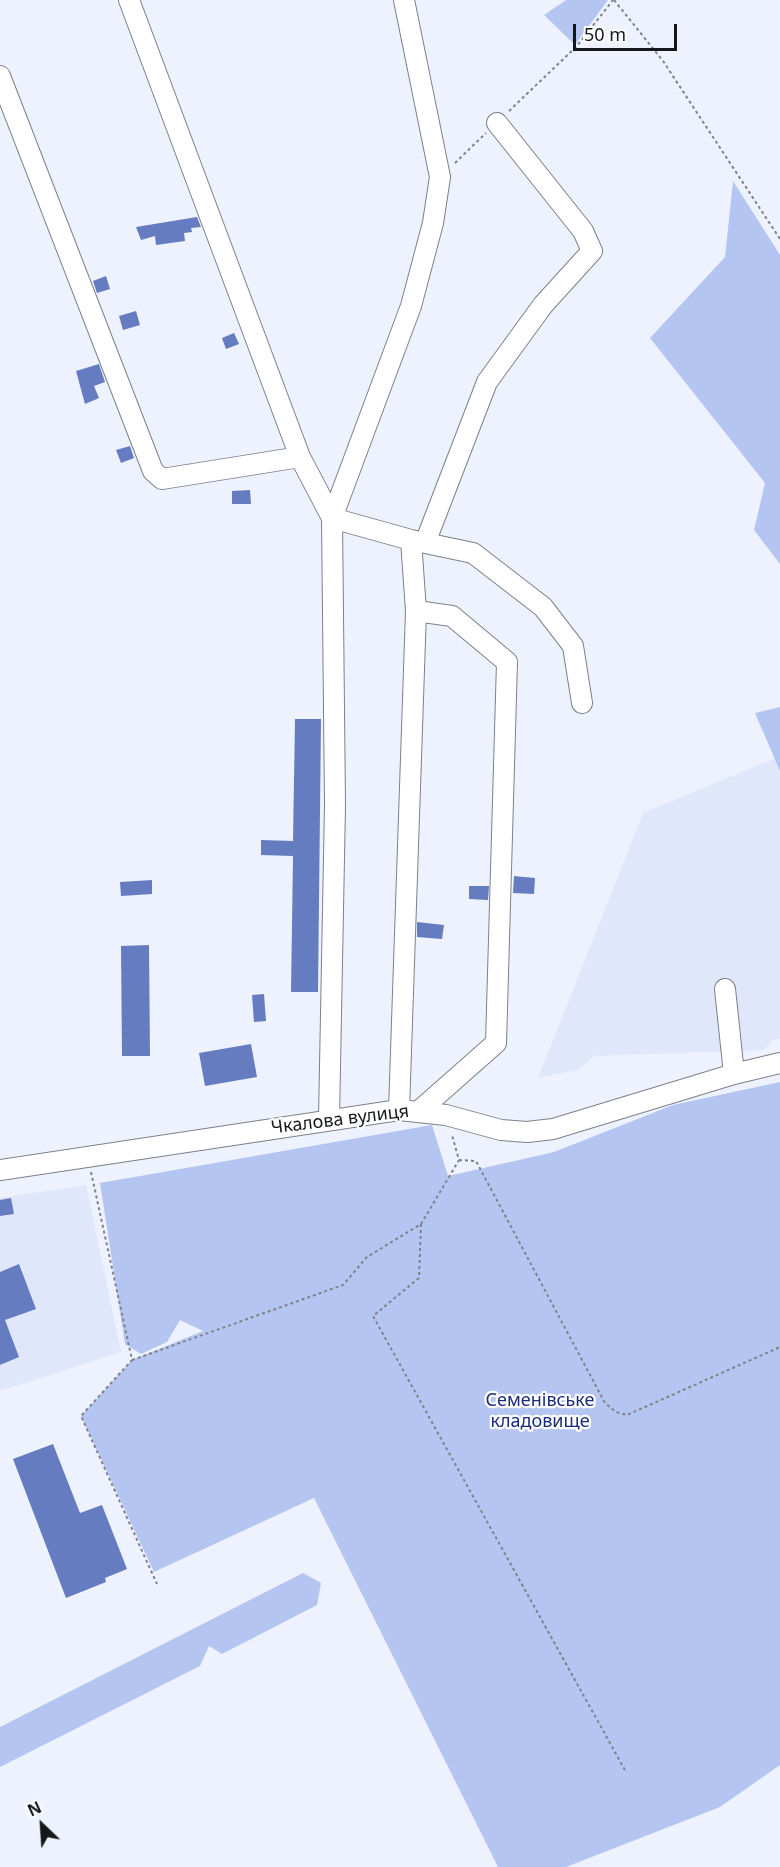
<!DOCTYPE html>
<html>
<head>
<meta charset="utf-8">
<style>
  body { margin:0 }
  #map { position:relative; width:780px; height:1867px; overflow:hidden; background:#edf2fe; font-family:"Noto Sans",sans-serif }
  canvas { display:block }
  .north { position:absolute; left:12px; top:1795px; width:60px; height:60px; -webkit-text-stroke:4px #fff; paint-order:stroke; rotate:335deg; font-size:16px; font-weight:700; line-height:24px; text-align:center; color:#15171b }
  .north::after { content:''; display:block; margin:auto; width:21px; height:27px; background:#15171b; clip-path:polygon(50% 0,100% 100%,50% 72%,0 100%) }
  .scale { position:absolute; left:573px; top:24px; width:104px; height:27px; box-sizing:border-box; border:3px solid #15171b; border-top:0; padding-left:8px; font-size:18px; line-height:21px; white-space:nowrap; color:#15171b; -webkit-text-stroke:4px #fff; paint-order:stroke }
</style>
</head>
<body>
<div id="map">
<canvas width="780" height="1867"></canvas>
<div class="north">N</div>
<div class="scale">50 m</div>
</div>
<script>
const ctx = document.querySelector('canvas').getContext('2d');
ctx.lineJoin = 'round';
function paint(path, color) { ctx.fillStyle = color; ctx.fill(path, 'evenodd'); }
function stroke(path, color, width, dash) { ctx.strokeStyle = color; ctx.lineWidth = width; ctx.lineCap = dash ? 'butt' : 'round'; ctx.setLineDash(dash || []); ctx.stroke(path); }
function write(font, color, halo, rows, align = 'center') {
  ctx.font = font + ' "Noto Sans",sans-serif'; ctx.lineWidth = 4.5; ctx.setLineDash([]); ctx.textBaseline = 'middle'; ctx.strokeStyle = halo; ctx.fillStyle = color; for (const [text, x, y, turn = 0] of rows) {
    ctx.save(); ctx.translate(x, y); ctx.rotate((+turn || 0) * Math.PI / 180); ctx.textAlign = isNaN(turn) ? turn : align; if (halo) ctx.strokeText(text, 0, 0); ctx.fillText(text, 0, 0); ctx.restore();
  }
}
const built = new Path2D(`
  M780,756V1039H773L765,1050L594,1056L578,1070L538,1078L643,813Z
  M86,1185L121,1352L0,1391V1198Z`);
const green = new Path2D(`
  M566,0H608L575,45L544,15Z
  M733,181L780,255V564L754,530L765,483L650,338L725,257Z
  M780,707V771L755,713Z
  M780,1082V1765L720,1807L566,1867H498L314,1498L154,1572L81,1416L132,1360L203,1331L180,1320L167,1342L141,1354L125,1344L100,1183L432,1125L448,1176L554,1152L673,1105Z
  M303,1573L321,1583L317,1605L222,1654L209,1646L200,1666L0,1767V1727Z`);
const building = new Path2D(`
  M197,217L201,227L191,228L192,232L184,233L185,241L156,245L155,236L141,240L136,227Z
  M106,276L110,289L97,293L93,281Z
  M136,311L140,325L123,330L119,316Z
  M234,333L239,344L226,349L222,338Z
  M99,364L105,382L94,386L99,398L85,404L76,371Z
  M130,446L134,458L121,463L116,450Z
  M250,490L251,504H232V491Z
  M295,719H321L318,992H291L293,856L261,855V840L293,841Z
  M514,876L535,878L534,894L513,893Z
  M152,880V894L121,896L120,882Z
  M469,886H489L488,900L469,899Z
  M417,922L444,925L442,939L417,937Z
  M149,945L150,1056H122L121,946Z
  M264,994L266,1021L254,1022L252,995Z
  M251,1044L257,1077L205,1086L199,1053Z
  M11,1198L14,1214L0,1216V1200Z
  M19,1264L36,1309L5,1320L19,1357L0,1365V1272Z
  M53,1444L80,1513L102,1505L127,1569L105,1578L106,1582L66,1598L13,1459Z`);
const path = new Path2D(`
  M614,0L663,61L780,239
  M509,111L577,46L613,0
  M455,163L486,133
  M459,1160L476,1161L605,1403L616,1412L627,1415L780,1347
  M91,1172L132,1360L81,1416L157,1584
  M421,1224L419,1278L373,1316L626,1772
  M132,1360L343,1285L367,1257L421,1224L459,1160L452,1135`);
const minor = new Path2D(`
  M129,0L300,457L332,518L335,805L329,1119
  M404,0L440,177L433,223L411,306L332,518L411,540L473,553L543,607L573,646L582,703
  M0,76L153,471L162,479L300,457
  M425,543L487,382L543,305L592,251L583,231L497,123
  M416,611L452,616L507,662L496,1043L419,1111
  M725,989L734,1074
  M399,1110L416,611L411,540
  M0,1170L399,1110L446,1115L501,1130L527,1132L553,1129L734,1074L780,1063`);
const streetNames = [
  ["Чкалова вулиця",340,1120,-7]
];
const parkNames = [
  ["Семенівське",540,1401],
  ["кладовище",540,1422]
];
paint(built, '#e0e7fa');
paint(green, '#b5c5f2');
paint(building, '#657cc1');
stroke(minor, '#7c808a', 22);
stroke(path, '#7f828a', 2, [3, 3]);
stroke(minor, '#fff', 20);
write('18px', '#15171b', '#fff', streetNames);
write('18px', '#1b2b7c', '#fff', parkNames);
</script>
</body>
</html>
